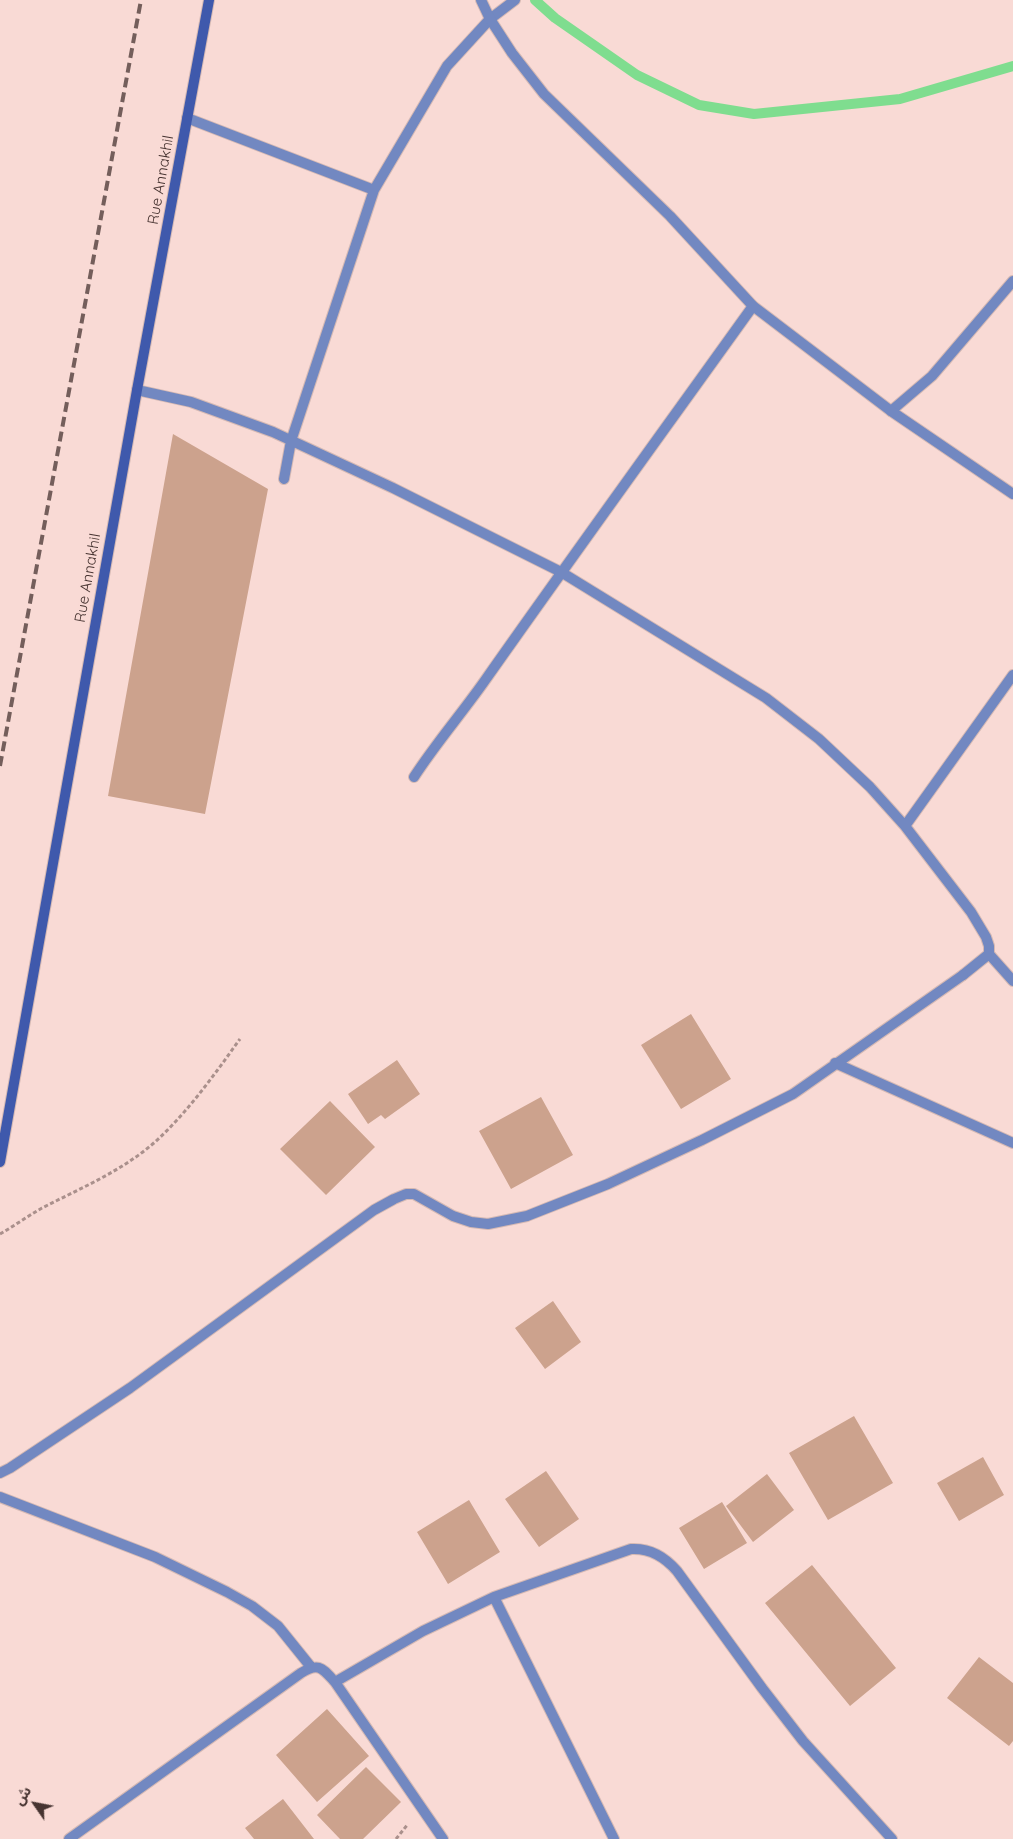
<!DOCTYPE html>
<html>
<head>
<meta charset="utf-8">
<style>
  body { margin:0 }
  #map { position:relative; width:1013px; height:1839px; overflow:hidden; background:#f9dad5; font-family:Quicksand,"Noto Sans Arabic",sans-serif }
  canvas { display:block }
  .north { position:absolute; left:10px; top:1779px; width:50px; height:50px; -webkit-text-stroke:4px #f9dad5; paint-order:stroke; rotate:303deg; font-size:14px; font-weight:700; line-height:20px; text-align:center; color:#473431 }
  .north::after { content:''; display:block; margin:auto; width:18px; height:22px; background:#473431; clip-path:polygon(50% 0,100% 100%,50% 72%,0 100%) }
</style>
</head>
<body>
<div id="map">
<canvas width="1013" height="1839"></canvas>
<div class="north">ش</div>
</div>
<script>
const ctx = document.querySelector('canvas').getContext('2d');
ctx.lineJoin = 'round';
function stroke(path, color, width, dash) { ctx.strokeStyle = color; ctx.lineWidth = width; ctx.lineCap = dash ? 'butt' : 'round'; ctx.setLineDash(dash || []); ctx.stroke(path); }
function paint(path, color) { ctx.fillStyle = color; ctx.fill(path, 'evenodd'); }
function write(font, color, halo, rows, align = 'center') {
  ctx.font = font + ' Quicksand,sans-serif'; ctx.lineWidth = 4; ctx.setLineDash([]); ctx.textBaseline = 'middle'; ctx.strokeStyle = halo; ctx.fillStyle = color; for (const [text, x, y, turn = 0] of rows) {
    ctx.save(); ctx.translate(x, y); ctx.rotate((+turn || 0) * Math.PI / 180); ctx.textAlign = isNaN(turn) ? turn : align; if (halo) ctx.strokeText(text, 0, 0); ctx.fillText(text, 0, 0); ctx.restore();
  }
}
const stream = new Path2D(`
  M535,0L555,18L637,75L699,105L754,114L900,99L1013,66`);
const building = new Path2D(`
  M173,434L268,489L205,814L108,796Z
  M691,1014L731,1079L681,1109L641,1045Z
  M397,1060L420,1094L385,1119L381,1115L368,1124L348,1094Z
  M541,1097L573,1155L511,1189L479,1131Z
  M330,1101L375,1147L326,1195L280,1149Z
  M553,1301L581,1342L545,1369L515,1328Z
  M854,1416L893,1483L828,1520L789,1453Z
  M983,1457L1004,1495L959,1521L937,1483Z
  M546,1471L579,1519L539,1547L505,1499Z
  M767,1474L794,1510L753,1542L726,1506Z
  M469,1500L500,1552L448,1584L417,1532Z
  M722,1502L747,1543L704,1569L679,1528Z
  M812,1565L896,1668L850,1706L765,1603Z
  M979,1657L1013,1683V1741L1009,1746L947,1698Z
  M327,1709L369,1756L317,1802L276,1755Z
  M366,1767L401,1802L363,1839H340L317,1815Z
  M283,1799L314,1839H254L245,1828Z`);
const path = new Path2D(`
  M0,1234C14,1226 28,1216 42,1208C81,1188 122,1171 155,1142C188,1112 214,1075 240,1039
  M396,1839L408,1824`);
const lane = new Path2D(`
  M187,118L374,190
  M137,390L191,402L273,432L393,488L561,572L766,698L819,739L870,787L905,826L971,912L986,937L989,946V954L963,975
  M891,411L932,376L1013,281
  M284,479L291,441L374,190L447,66L490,19L515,0
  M414,777C436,743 463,712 486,679C574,554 664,430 753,306
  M905,826L1013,675
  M989,954L1013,981
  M0,1497L155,1557L227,1592L252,1606L278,1626L311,1667
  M494,1597L614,1839
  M335,1682L423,1631L494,1597L631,1549C649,1548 665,1557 677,1571L762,1688L803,1741L892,1839
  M69,1839L301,1673C319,1662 322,1668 335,1682L443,1839`);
const street = new Path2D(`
  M481,0L490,19L512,53L544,94L670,216L753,306L891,411L1013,494
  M835,1063L1013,1143
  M0,1473L10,1468L130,1388L374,1210L394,1199L406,1194H414L453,1216L471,1222L488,1224L527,1216L608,1184L702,1140L793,1094L963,975`);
const secondary = new Path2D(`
  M0,1162L137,390L209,0`);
const rail = new Path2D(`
  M0,766L141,0`);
const streetNames = [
  ["Rue Annakhil",161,180,-80],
  ["Rue Annakhil",88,578,-80]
];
stroke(stream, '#7fdd8f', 10);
paint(building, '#cca28d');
stroke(lane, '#d5b9b4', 12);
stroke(street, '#d5b9b4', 12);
stroke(secondary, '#d5b9b4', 12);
stroke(path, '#aa908c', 3, [4, 2.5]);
stroke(lane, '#7288c1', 10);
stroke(street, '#7288c1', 10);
stroke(secondary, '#3f59ac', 10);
stroke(rail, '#745e5b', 4, [10, 5]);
write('15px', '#473431', '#f9dad5', streetNames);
</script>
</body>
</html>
